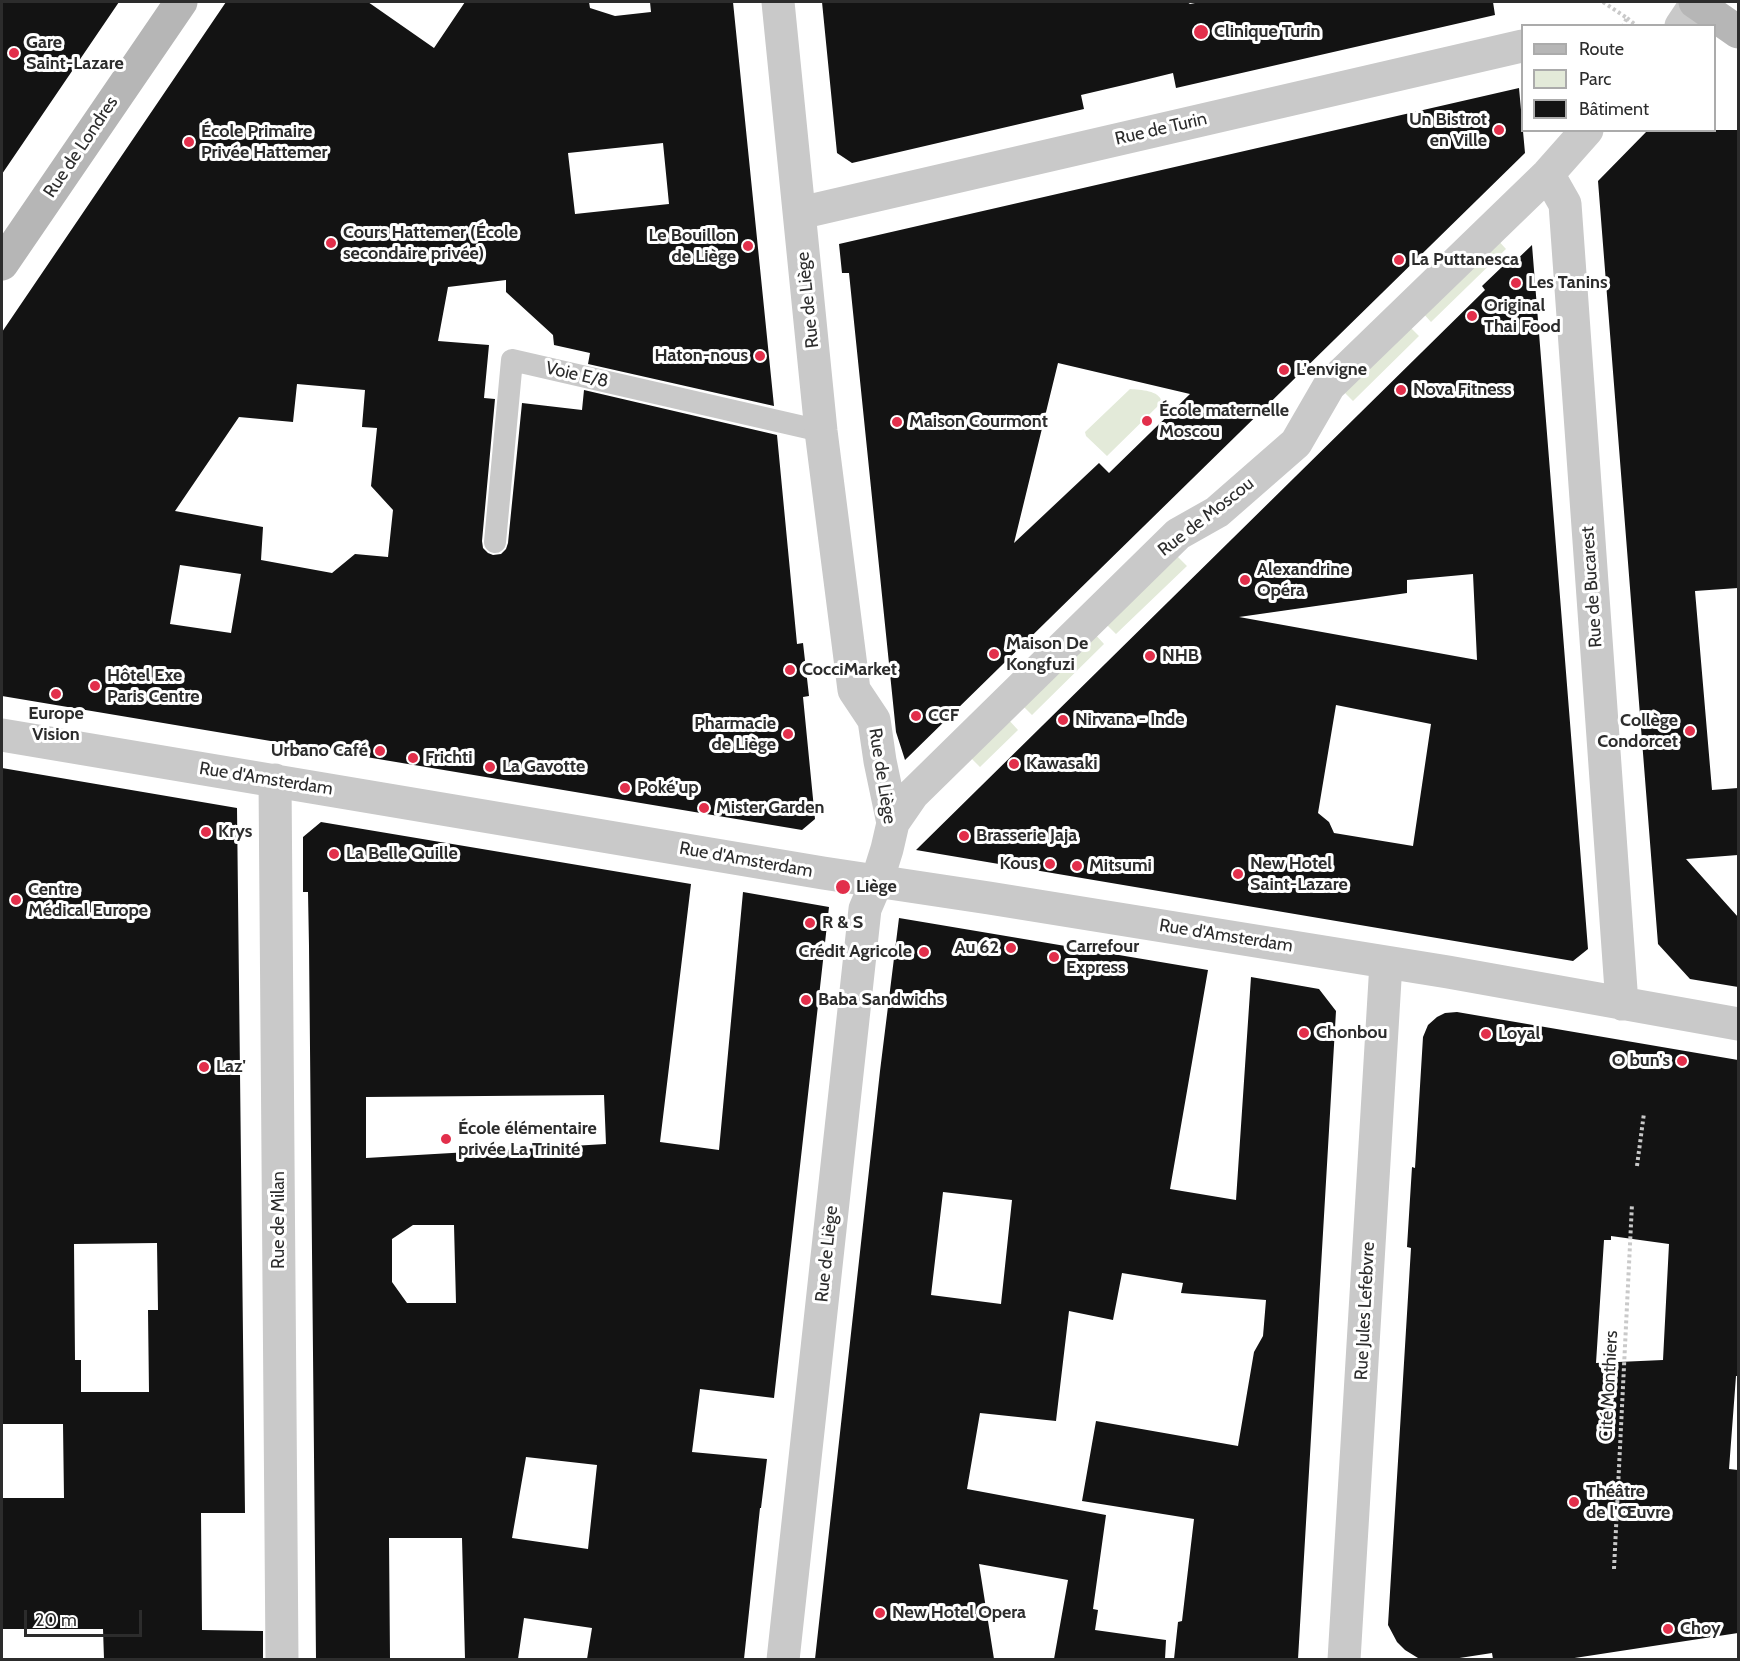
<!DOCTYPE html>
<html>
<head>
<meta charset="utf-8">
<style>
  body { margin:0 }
  #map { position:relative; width:1740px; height:1661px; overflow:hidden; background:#fff; font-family:Cabin,sans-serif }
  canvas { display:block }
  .frame { position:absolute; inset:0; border:3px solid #2c2c2c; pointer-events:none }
  .legend { position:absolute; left:1521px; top:24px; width:195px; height:108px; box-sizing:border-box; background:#fff; border:2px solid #ababab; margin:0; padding:8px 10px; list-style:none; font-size:18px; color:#2c2c2c }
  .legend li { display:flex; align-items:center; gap:12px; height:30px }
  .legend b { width:30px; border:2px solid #ababab }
  .scale { position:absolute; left:24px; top:1610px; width:118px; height:27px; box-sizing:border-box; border:3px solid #2c2c2c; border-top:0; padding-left:8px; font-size:18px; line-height:21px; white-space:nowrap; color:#2c2c2c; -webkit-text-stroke:4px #fff; paint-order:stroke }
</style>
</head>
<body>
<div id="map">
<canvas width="1740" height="1661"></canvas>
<div class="frame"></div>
<ul class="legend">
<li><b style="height:8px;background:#b6b6b6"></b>Route</li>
<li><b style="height:16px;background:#e3ead9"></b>Parc</li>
<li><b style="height:16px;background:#131313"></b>Bâtiment</li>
</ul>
<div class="scale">20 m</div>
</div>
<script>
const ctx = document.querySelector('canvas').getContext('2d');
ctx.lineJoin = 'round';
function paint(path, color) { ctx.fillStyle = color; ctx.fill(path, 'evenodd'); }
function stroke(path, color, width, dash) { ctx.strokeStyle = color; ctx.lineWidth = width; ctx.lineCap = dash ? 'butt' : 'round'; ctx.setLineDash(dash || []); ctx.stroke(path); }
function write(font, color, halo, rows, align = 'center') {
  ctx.font = font + ' Cabin,sans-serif'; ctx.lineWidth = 6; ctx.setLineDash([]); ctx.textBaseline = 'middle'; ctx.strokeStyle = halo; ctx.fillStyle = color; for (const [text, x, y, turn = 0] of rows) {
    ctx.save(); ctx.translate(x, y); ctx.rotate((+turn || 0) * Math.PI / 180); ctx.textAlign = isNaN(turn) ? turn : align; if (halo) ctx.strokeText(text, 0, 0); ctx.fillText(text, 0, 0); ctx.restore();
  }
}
const green = new Path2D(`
  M1496,238L1506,249L1431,322L1421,311Z
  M1407,324L1419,336L1353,401L1341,389Z
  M1130,389C1141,390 1159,390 1162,402L1107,456L1086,436L1085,432Z
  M1174,553L1187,566L1116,634L1104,622Z
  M1093,632L1104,644L1032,715L1020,703Z
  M1007,718L1018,730L980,767L969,756Z`);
const building = new Path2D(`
  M2,2H119L2,174Z
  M226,2H368L434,48L465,2H589L590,8L615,16L651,12L650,2H733L774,406L588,364L590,353L554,345L553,335L506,292V280L448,287L438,341L489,345L484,398L495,399L482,541L483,548L488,553L493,555L501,554L506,549L508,543L522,403L582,410L584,390L777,435L797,644L803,643L809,696L803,697L815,819L802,830L2,696V332ZM663,143L669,204L575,214L568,153ZM297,384L365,390L362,427L377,428L371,486L393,510L388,557L355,554L332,573L261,560L263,527L175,511L239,417L293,422ZM180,565L241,574L231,633L170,624Z
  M822,2H1187L1190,4L1200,2H1493L1495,15L1176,88L1173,73L1128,84L1081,95L1084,109L852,163L837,153Z
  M1519,88L1525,153L905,760L896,732L849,273H842L839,244ZM1058,363L1190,394L1109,473L1099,463L1014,543Z
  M1648,130H1738V588L1695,591L1712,790L1738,788V855L1686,859L1738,917V987L1690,979L1658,944L1598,181Z
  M1532,245L1588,949L1573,961L916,850L1485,290L1482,286L1505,264L1508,268ZM1473,574L1477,660L1239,617L1407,593V580ZM1336,705L1431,724L1413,846L1334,833L1329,822L1318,813Z
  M2,768L237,808L245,1513H201L202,1630L263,1631V1659H104L103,1629H2V1498H64L63,1424H2ZM157,1243L158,1310H148L149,1392H81V1360H75L74,1244Z
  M321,822L691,884L660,1142L719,1150L743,892L829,907L774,1398L700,1389L692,1452L767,1459L761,1508H760L744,1659H587L592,1628L524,1618L518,1659H465L462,1538H389L390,1659H316L309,946L308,892H303V837ZM604,1095L606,1144L366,1158V1097ZM413,1225H454L456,1303H407L392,1282V1239ZM526,1457L597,1465L588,1549L512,1538Z
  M899,918L1208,970L1170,1189L1236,1200L1251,977L1319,989L1336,1011L1298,1659H1174L1178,1622L1182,1621L1194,1519L1082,1501L1096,1421L1238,1446L1254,1352L1263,1336L1266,1300L1181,1293L1183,1283L1122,1273L1113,1320L1069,1311L1056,1421L980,1413L967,1489L1106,1515L1093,1609L1098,1610L1095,1630L1166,1640L1165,1659H1054L1068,1580L979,1564L994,1659H815L880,1071ZM943,1192L1012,1200L1001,1304L931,1295Z
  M1457,1012L1738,1060V1376H1736L1729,1469L1738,1470V1633L1568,1659H1493L1492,1653L1453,1659H1424L1418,1658L1405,1650L1397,1642L1388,1625L1411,1248L1407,1247L1412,1167L1415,1168L1423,1037L1428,1025L1437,1017L1445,1013ZM1611,1236L1669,1244L1663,1360L1596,1363L1604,1240H1611Z`);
const path = new Path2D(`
  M1603,2L1627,18L1623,26
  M1627,18L1637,26
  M1637,1166L1644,1113
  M1614,1569L1632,1204`);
const lane = new Path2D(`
  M495,542L512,360L821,431`);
const street = new Path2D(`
  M778,2L821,431L854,690L874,720L880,761L893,823L887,849L877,881L865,909L783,1660
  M1681,26L1697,2
  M1548,174L1565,204L1622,1004
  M800,213L1522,46
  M2,735L823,873L989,898L1448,972L1738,1024
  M275,780L282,1660
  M893,823L913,794L1178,534L1217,512L1296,443L1329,386L1548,174L1587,130
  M1344,1660L1386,963`);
const secondary = new Path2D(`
  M1695,2L1738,32
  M2,264L181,2`);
const markers = [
  [1201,32,8,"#e22f4b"],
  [14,53,6,"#e22f4b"],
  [1499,130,6,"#e22f4b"],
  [189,142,6,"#e22f4b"],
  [331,243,6,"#e22f4b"],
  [748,246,6,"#e22f4b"],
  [1399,260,6,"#e22f4b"],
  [1516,283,6,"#e22f4b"],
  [1472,316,6,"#e22f4b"],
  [760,356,6,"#e22f4b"],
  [1284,370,6,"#e22f4b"],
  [1401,390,6,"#e22f4b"],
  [1147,421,6,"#e22f4b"],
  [897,422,6,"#e22f4b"],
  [1245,580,6,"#e22f4b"],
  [994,654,6,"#e22f4b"],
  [1150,656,6,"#e22f4b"],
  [790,670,6,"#e22f4b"],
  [95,686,6,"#e22f4b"],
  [56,694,6,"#e22f4b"],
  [916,716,6,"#e22f4b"],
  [1063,720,6,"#e22f4b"],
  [1690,731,6,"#e22f4b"],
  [788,734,6,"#e22f4b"],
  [380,751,6,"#e22f4b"],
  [413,758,6,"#e22f4b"],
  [1014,764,6,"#e22f4b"],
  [490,767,6,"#e22f4b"],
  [625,788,6,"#e22f4b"],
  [704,808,6,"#e22f4b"],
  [206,832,6,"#e22f4b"],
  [964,836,6,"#e22f4b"],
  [334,854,6,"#e22f4b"],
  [1050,864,6,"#e22f4b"],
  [1077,866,6,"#e22f4b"],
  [1238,874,6,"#e22f4b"],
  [843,887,8,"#e22f4b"],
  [16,900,6,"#e22f4b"],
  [810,923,6,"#e22f4b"],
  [1011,948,6,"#e22f4b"],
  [924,952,6,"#e22f4b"],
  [1054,957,6,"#e22f4b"],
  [806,1000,6,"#e22f4b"],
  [1304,1033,6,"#e22f4b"],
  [1486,1034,6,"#e22f4b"],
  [1682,1061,6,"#e22f4b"],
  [204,1067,6,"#e22f4b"],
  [446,1139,6,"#e22f4b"],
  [1574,1502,6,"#e22f4b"],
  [880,1613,6,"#e22f4b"],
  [1668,1629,6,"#e22f4b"]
];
const poiNames = [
  ["Clinique Turin",1214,32],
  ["Gare",26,43],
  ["Saint-Lazare",26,64],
  ["Un Bistrot",1487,120,"right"],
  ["en Ville",1487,141,"right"],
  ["École Primaire",201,132],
  ["Privée Hattemer",201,153],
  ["Cours Hattemer (École",343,233],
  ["secondaire privée)",343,254],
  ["Le Bouillon",736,236,"right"],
  ["de Liège",736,257,"right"],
  ["La Puttanesca",1411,260],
  ["Les Tanins",1528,283],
  ["Original",1484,306],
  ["Thai Food",1484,327],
  ["Haton-nous",748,356,"right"],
  ["L'envigne",1296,370],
  ["Nova Fitness",1413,390],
  ["École maternelle",1159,411],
  ["Moscou",1159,432],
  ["Maison Courmont",909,422],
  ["Alexandrine",1257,570],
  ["Opéra",1257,591],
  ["Maison De",1006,644],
  ["Kongfuzi",1006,665],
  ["NHB",1162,656],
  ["CocciMarket",802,670],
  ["Hôtel Exe",107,676],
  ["Paris Centre",107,697],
  ["Europe",56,714,"center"],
  ["Vision",56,735,"center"],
  ["CCF",928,716],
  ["Nirvana - Inde",1075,720],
  ["Collège",1678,721,"right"],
  ["Condorcet",1678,742,"right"],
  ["Pharmacie",776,724,"right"],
  ["de Liège",776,745,"right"],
  ["Urbano Café",368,751,"right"],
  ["Frichti",425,758],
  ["Kawasaki",1026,764],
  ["La Gavotte",502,767],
  ["Poké'up",637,788],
  ["Mister Garden",716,808],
  ["Krys",218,832],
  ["Brasserie Jaja",976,836],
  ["La Belle Quille",346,854],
  ["Kous",1038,864,"right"],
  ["New Hotel",1250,864],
  ["Saint-Lazare",1250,885],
  ["Mitsumi",1089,866],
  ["Liège",856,887],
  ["Centre",28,890],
  ["Médical Europe",28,911],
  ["R & S",822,923],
  ["Carrefour",1066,947],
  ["Express",1066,968],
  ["Au 62",999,948,"right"],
  ["Crédit Agricole",912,952,"right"],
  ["Baba Sandwichs",818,1000],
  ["Chonbou",1316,1033],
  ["Loyal",1498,1034],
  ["O bun's",1670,1061,"right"],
  ["Laz'",216,1067],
  ["École élémentaire",458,1129],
  ["privée La Trinité",458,1150],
  ["Théâtre",1586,1492],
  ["de l'Œuvre",1586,1513],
  ["New Hotel Opera",892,1613],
  ["Choy",1680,1629]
];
const streetNames = [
  ["Rue de Turin",1161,129,-13],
  ["Rue de Londres",81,147,-56],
  ["Rue de Liège",808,300,-96],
  ["Voie E/8",577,375,13],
  ["Rue de Moscou",1206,517,-38],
  ["Rue de Bucarest",1592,587,-94],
  ["Rue de Liège",882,776,81],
  ["Rue d'Amsterdam",266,779,9],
  ["Rue d'Amsterdam",746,860,10],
  ["Rue d'Amsterdam",1226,936,9],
  ["Rue de Milan",279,1220,-90],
  ["Rue de Liège",827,1254,-84],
  ["Rue Jules Lefebvre",1365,1311,-87],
  ["Cité Monthiers",1609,1386,-87]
];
paint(green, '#e3ead9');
paint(building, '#131313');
stroke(path, '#c9c9c9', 4, [3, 3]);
stroke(lane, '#c9c9c9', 22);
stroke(street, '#c9c9c9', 33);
stroke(secondary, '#b6b6b6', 33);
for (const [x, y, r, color] of markers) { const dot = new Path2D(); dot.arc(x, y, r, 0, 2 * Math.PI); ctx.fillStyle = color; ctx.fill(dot); stroke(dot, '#fff', 2); }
write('bold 18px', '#2c2c2c', '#fff', poiNames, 'left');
write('18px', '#2c2c2c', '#fff', streetNames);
</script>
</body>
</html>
